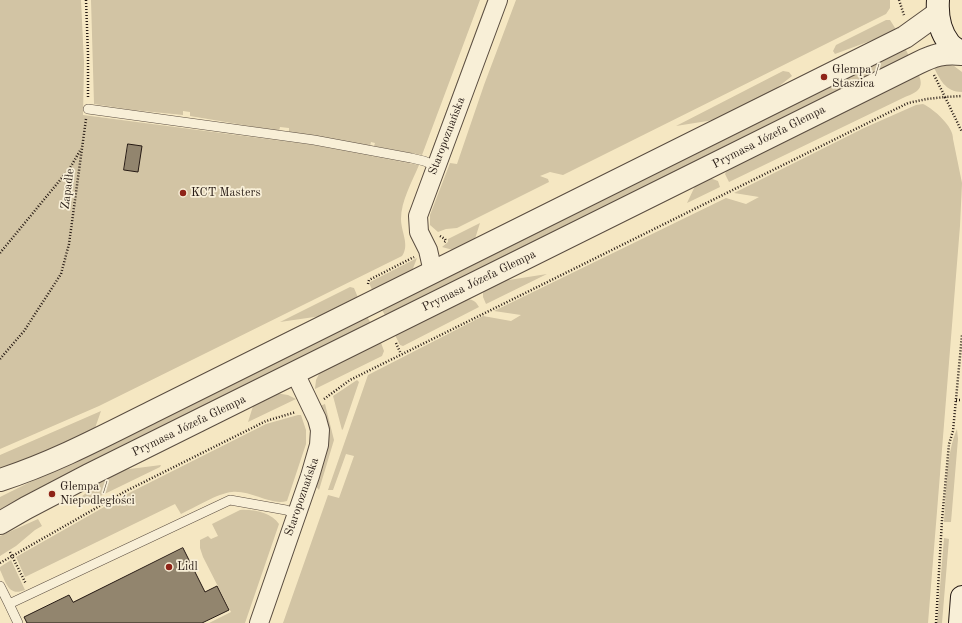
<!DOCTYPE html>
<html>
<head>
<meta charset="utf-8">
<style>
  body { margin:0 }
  canvas { display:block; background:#f5e7c2 }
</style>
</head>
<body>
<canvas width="962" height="623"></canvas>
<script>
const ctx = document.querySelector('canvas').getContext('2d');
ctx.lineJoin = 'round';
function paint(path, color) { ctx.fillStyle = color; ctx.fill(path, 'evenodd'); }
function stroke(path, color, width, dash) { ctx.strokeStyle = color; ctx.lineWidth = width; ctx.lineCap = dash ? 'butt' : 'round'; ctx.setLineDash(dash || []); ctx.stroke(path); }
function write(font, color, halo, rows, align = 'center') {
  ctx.font = font + ' "Old Standard TT",serif'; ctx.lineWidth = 3.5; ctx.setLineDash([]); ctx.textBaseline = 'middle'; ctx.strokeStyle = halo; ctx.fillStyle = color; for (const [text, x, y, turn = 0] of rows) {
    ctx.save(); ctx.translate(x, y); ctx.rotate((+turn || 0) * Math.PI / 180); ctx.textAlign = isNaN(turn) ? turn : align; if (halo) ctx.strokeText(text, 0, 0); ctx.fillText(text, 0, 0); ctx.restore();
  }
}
const green = new Path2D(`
  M0,0H81L84,63L83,115L313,145L419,165C412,182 401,201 401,219C401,232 410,245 402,256L99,406L0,449Z
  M91,0H480L422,155L374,146L375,143L371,142L370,146L289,132V128L280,127L279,131L190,116V112L183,111V115L133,110L94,104Z
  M487,0H490L432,154L430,155Z
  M516,0H890V8L886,14L563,175L550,172L540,176L548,179L549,182L457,228L446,229L438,232L430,225V215L450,163L457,164L484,85Z
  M886,20H890L897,31L835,54L833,51L836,45Z
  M905,48L910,58L386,317L381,308Z
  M946,64L954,66L962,72V92C945,92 940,79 933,66Z
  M783,71L789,72L792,76L773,91L720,119L676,126Z
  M918,73C925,88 918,92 905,97L729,182L725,174L728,168Z
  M923,104C934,109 954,127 953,139L962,183L960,226L928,623H283L328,495L339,498L354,456L346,454L333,490H328L368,375L483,316L511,321L521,315L494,311L726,198L746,204L759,197L734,193L864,128L916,105Z
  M710,178L718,181L720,187L687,203L696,184Z
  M480,223L474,242L453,250L442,247L448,242V239Z
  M417,258L412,271L373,292L370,285V282Z
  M547,274L486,304L483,297V293L486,289L496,282Z
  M350,287L354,288L359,300L328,315L280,322Z
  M464,299C472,299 475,300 479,307L403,346L400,345L394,333Z
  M366,315L372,325L0,513V497Z
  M380,340L384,351L382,356L315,389L316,380L320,372Z
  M357,380L359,382L343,429L342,430L333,396Z
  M275,393L288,395L296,399L248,422L254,403Z
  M325,404L334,440L319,490L315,485L320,406Z
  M101,411L94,431L0,471V455Z
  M298,415H301L306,430V444L287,501C271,506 251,490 232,492C218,493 194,508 181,514L175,504L25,577L16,557L127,494L266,424Z
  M957,429L958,439L951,522H944C946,495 946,453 957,429Z
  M161,465L160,467L84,504L81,497L100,482L122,470Z
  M240,510C253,509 272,513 279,524L245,623H209L231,612L203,557L200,548V540L208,536L211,539L218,536L212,524Z
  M38,519L42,526L35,530L16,546L0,556V536Z
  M944,538L949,539L942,623H937Z
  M11,560L25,590C8,597 6,582 0,570V567Z`);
const building = new Path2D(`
  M128,144L142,146L138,172L124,170Z
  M183,548L205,592L217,586L229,610L202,623H27L24,617L69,595L73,602Z`);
const path = new Path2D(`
  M86,0L88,54V99
  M899,0L904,15
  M934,75L945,97L962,96
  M440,236L445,239L446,241L443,243
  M0,253L70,168L81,149
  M368,284L369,280L371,279L414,257
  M396,343L401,354
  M0,359L24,331L61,274L69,244L86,119
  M324,399L350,380L908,103L927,99L945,97L962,132
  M956,400H962
  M10,552L26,584
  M0,563L126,491L266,421L296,412
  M936,623L942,520L949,444L953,431L962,335`);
const service = new Path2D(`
  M88,109L314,140L411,158L424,161L436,166
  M0,586L9,604L230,500L286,510L297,514
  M9,604L18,623`);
const minor = new Path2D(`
  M433,272L428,250L419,232L418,216L498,0
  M259,623L310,476L319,445L320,430L317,419L295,373`);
const tertiary = new Path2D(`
  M0,480C53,463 102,437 152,412L905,37L937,14
  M0,523L26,508L89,475L918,63C934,55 944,52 962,54`);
const secondary = new Path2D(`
  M938,0C937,15 939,30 949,43C952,47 958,50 962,53
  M960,623L962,597`);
const markers = [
  [824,77,4,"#8f2418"],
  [183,193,4,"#8f2418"],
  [52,494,4,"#8f2418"],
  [169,567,4,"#8f2418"]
];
const poiNames = [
  ["Glempa /",832,70],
  ["Staszica",832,84],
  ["KCT Masters",191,193],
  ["Glempa /",60,487],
  ["Niepodległości",60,501],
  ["Lidl",177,567]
];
const streetNames = [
  ["Staropoznańska",447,136,-69],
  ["Prymasa Józefa Glempa",769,137,-27],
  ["Zapadłe",68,189,-83],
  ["Prymasa Józefa Glempa",479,281,-26],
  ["Prymasa Józefa Glempa",189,426,-26],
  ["Staropoznańska",302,497,-71]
];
paint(green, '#d2c4a4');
paint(building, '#92856e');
stroke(building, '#261a14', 1);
stroke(service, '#5a4d40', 10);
stroke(minor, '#5a4d40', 20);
stroke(tertiary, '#5a4d40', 24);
stroke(secondary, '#261a14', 24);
stroke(path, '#261a14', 2.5, [1, 2]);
stroke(service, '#f8efd7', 9);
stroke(minor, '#f8efd7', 18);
stroke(tertiary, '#f8efd7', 22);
stroke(secondary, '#f8efd7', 22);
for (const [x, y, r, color] of markers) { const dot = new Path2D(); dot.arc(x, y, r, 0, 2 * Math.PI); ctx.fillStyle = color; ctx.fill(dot); stroke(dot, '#f8efd7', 1.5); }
write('12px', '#261a14', '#f8efd7', poiNames, 'left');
write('12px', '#261a14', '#f8efd7', streetNames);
</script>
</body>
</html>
